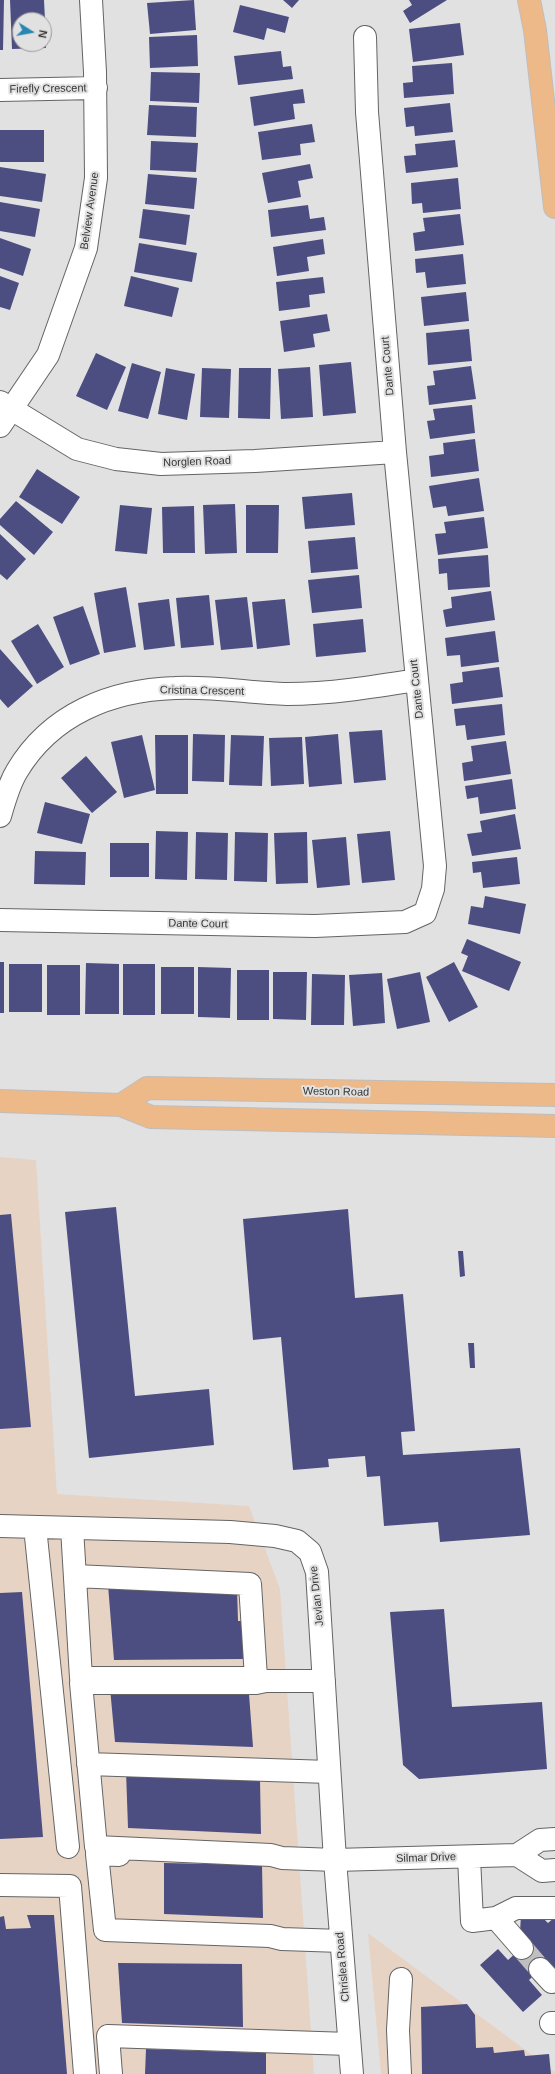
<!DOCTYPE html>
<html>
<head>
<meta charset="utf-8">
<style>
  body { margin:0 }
  #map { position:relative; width:555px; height:2074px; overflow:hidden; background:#e1e1e2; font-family:Arial,sans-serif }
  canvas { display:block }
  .north { position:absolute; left:12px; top:12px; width:40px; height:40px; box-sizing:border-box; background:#e1e1e2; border:1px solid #9c9c9d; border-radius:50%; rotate:101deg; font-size:11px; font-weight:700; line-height:16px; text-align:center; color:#353535 }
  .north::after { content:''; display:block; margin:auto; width:14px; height:18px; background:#2986b3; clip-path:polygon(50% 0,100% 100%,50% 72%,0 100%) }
</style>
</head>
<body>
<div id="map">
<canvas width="555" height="2074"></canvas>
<div class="north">N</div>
</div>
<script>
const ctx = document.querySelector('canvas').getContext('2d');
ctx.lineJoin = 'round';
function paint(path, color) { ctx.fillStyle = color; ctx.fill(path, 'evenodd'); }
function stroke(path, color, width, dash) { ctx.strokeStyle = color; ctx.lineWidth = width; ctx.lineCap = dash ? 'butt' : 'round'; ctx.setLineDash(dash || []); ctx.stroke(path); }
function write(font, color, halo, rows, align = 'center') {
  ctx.font = font + ' Arial,sans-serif'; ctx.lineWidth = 4; ctx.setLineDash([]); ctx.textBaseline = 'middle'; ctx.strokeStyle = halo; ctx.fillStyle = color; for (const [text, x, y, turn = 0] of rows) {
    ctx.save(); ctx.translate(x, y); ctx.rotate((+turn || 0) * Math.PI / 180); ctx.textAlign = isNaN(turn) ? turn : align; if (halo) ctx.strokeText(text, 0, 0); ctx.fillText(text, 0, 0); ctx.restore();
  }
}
const industrial = new Path2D(`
  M0,1157L36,1160L57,1494L249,1506L280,1589L314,2074H0Z
  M368,1933L555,2072V2074H381Z`);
const building = new Path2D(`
  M0,0H4L3,50H0Z
  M10,0H44L45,20H20V44H44L45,31L46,48L12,49Z
  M194,0L196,30L150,34L147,3Z
  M283,0H299L292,8Z
  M409,0H447L410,23L403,11L412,5Z
  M240,5L289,17L285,33L267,28L264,40L233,32Z
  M460,23L464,55L413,62L409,29Z
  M197,35L198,66L150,68L149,37Z
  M281,51L283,67L291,66L293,79L238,85L234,56Z
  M452,63L454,94L404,98L403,83L413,82L412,66Z
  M151,72L200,73L199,103L150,101Z
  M303,89L305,103L293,104L295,119L254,126L250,97Z
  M450,103L453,132L415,136L414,126L406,127L404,108Z
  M149,105L197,107L196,137L147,135Z
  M312,124L315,142L300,144L301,155L262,160L258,132Z
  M0,130H44V162H0Z
  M455,140L458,167L406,173L404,156L416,155L415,144Z
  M151,141L198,143L196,172L150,170Z
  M310,164L313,178L298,181L301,197L268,203L262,173Z
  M0,167L46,174L42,202L0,196Z
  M148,174L197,178L194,209L145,204Z
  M458,178L461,209L423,213L422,203L412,204L411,183Z
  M0,202L40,209L35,237L0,231Z
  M308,205L310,219L324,217L326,230L271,237L268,210Z
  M143,209L190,215L186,245L139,238Z
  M460,214L464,245L415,251L413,233L425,231L423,218Z
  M0,238L31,249L23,276L0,268Z
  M323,239L325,254L307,257L309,271L277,276L273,247Z
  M139,243L197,253L192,282L134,272Z
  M463,254L466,284L427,288L425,272L416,273L415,259Z
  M0,276L19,283L10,310L0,307Z
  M131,276L179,288L172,317L124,306Z
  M323,277L325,293L309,295L310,307L279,311L276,282Z
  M466,292L469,321L424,326L421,297Z
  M327,314L330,331L313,334L315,347L284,352L280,321Z
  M469,329L472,361L428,365L426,333Z
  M96,353L126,367L107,410L76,396Z
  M351,362L356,413L323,416L319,365Z
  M132,363L161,372L148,419L118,411Z
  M471,366L476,399L429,405L427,386L435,385L433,371Z
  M310,367L313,417L281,419L278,369Z
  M166,368L195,374L187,420L158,414Z
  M202,368L231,369L229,418L200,417Z
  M239,368H271L270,419L238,418Z
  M472,405L475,433L430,439L427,421L435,420L433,409Z
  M475,439L479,471L431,477L429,456L444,454L443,443Z
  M37,469L80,497L62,524L19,497Z
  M479,478L484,511L448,516L446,506L433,508L429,486Z
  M352,493L355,525L305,529L302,497Z
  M16,501L53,532L34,555L0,525V519Z
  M235,504L237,553L205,554L203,505Z
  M120,505L152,508L147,554L115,551Z
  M246,505H279L278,553H246Z
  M194,506L195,553H163L162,507Z
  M484,517L488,548L438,555L435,534L446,533L444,522Z
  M0,534L26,559L7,580L0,574Z
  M355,537L358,569L311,573L308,541Z
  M488,555L490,587L448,590L447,573L439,574L438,559Z
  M359,575L362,608L312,613L308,580Z
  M126,587L136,647L104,653L94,593Z
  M491,591L495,620L446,627L443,610L452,608L451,597Z
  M209,595L214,645L181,648L176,598Z
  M247,597L253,647L221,650L215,600Z
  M169,599L175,646L144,650L138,603Z
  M285,599L290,645L257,649L252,602Z
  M83,606L100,654L70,665L53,617Z
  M363,619L366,652L316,657L313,624Z
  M38,624L64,667L37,684L11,641Z
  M495,631L499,662L461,667L460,655L447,656L445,638Z
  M0,649L33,686L8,708L0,699Z
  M499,667L503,697L452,704L450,684L463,682L462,672Z
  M502,704L505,735L467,740L465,725L456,726L454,709Z
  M382,730L386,780L354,783L349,732Z
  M193,734L225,735L224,782L192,781Z
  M338,734L342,784L309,787L305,737Z
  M142,735L155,790L124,798L111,742Z
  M155,735H188V794H156Z
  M231,735L264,736L262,786L229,785Z
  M302,737L304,784L271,786L269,738Z
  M506,741L511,774L464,781L462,763L473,761L471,746Z
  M86,756L117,792L92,813L61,778Z
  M512,779L516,809L480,814L478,797L467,799L465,786Z
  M45,802L90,814L82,844L37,833Z
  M515,814L521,849L472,856L467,834L482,832L480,821Z
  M156,831L188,832L187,880L155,879Z
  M390,831L395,880L362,883L357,834Z
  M196,832L228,833L227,880L195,879Z
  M235,832L268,833L267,882L234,881Z
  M307,832L308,883L276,884L274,833Z
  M346,837L350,885L317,888L312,840Z
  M110,843H149V877H110Z
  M35,851L86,852L85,885L34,884Z
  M517,857L520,884L483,888L481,872L473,873L472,862Z
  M485,896L526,904L520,934L468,924L471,906L483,908Z
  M467,939L521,962L509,991L462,971L468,956L461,953Z
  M0,962H4V1013H0Z
  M454,962L478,1007L449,1022L426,977Z
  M86,963L119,964V1014H85Z
  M9,964H42V1012H9Z
  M123,964H155V1015H123Z
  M47,965H80V1015H47Z
  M161,967H194V1014H161Z
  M198,967L231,968L230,1018L198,1017Z
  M237,970H269V1020H237Z
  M273,972H307L306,1020L273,1019Z
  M420,972L430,1022L397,1029L387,979Z
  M382,973L385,1023L353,1026L349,975Z
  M312,974L345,975L344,1025H311Z
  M116,1207L135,1396L209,1389L214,1445L89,1458L65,1212Z
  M348,1209L355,1298L403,1294L415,1431L401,1432L403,1455L520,1448L530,1535L440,1542L438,1522L384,1526L380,1476L367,1477L365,1456L328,1459L329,1467L293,1470L281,1337L253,1340L243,1219Z
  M11,1214L31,1427L0,1429V1215Z
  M458,1251H463L465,1276L460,1277Z
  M468,1343H474L475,1368H470Z
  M108,1585L237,1589L238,1621H245L244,1659L114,1660Z
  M22,1592L43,1837L0,1839V1593Z
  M444,1609L452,1707L542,1702L547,1769L419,1779L403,1765L390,1612Z
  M110,1688L249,1694L253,1747L115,1742Z
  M126,1771L260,1780L261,1834L128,1828Z
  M164,1863L262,1865L263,1918L164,1914Z
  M27,1915H54L67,2074H0V1917L4,1916L6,1929L31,1928Z
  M521,1915L542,1917L548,1923L555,1917V1970L540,1969L529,1980L542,1995L523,2012L480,1965L498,1949L508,1960L528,1942L520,1932Z
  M118,1963L242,1964L243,2027L122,2023Z
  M467,2004L475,2015L476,2048L493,2047L494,2053L524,2050L525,2056L549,2054L551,2074H422L421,2007Z
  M146,2049L266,2053V2074H145Z`);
const minorTunnel = new Path2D(`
  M522,1948L540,1969`);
const minor = new Path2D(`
  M0,90L96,88
  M0,402L77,449L116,459L161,464L255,461L395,452
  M0,426L48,355L86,248L96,178L95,72L91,0
  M0,816C4,802 9,784 17,771C51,714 111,690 175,688C212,686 250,693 287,694C330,694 373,687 416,680
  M0,920L315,926L405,922L425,913L433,889L435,866L395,452L367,112L365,37
  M0,1526L230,1532L275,1536L297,1541L310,1552L317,1572L335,1860L352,2074
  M35,1527L68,1847
  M72,1528L81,1678H256L266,1681L256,1683H81L96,1847L271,1855L282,1858L335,1860L517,1855L540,1840L555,1839
  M75,1576L250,1584L256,1678
  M266,1681H324
  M88,1764L329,1772
  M119,1855L97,1854L105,1930L270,1936L282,1939L341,1941
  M517,1855L542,1871L555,1870
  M469,1857L472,1921L496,1918L516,1908H555
  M0,1885L70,1886L85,2074
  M496,1918L522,1948
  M540,1969L552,1982
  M551,2023H555
  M111,2074L108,2036L349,2044
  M400,2074L398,2030L401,1979`);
const major = new Path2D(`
  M529,0L535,30L555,207
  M0,1101L121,1105L151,1117L555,1126
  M121,1105L147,1088L555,1095`);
const streetNames = [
  ["Firefly Crescent",48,89,-1],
  ["Belview Avenue",90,211,-82],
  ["Dante Court",388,366,-95],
  ["Norglen Road",197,462,-2],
  ["Dante Court",417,689,-96],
  ["Cristina Crescent",202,691,1],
  ["Dante Court",198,924,1],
  ["Weston Road",336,1092,1],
  ["Jevlan Drive",317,1596,-96],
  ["Silmar Drive",426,1858,-2],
  ["Chrislea Road",343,1967,-95]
];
paint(industrial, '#e7d3c4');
paint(building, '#4c4e82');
stroke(minorTunnel, '#bfbfbf', 22, [22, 11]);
stroke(minor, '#646465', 24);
stroke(major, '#bebebe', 24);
stroke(minor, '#fff', 22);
stroke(major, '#edb989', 22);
write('11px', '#353535', '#e1e1e2', streetNames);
</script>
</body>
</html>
